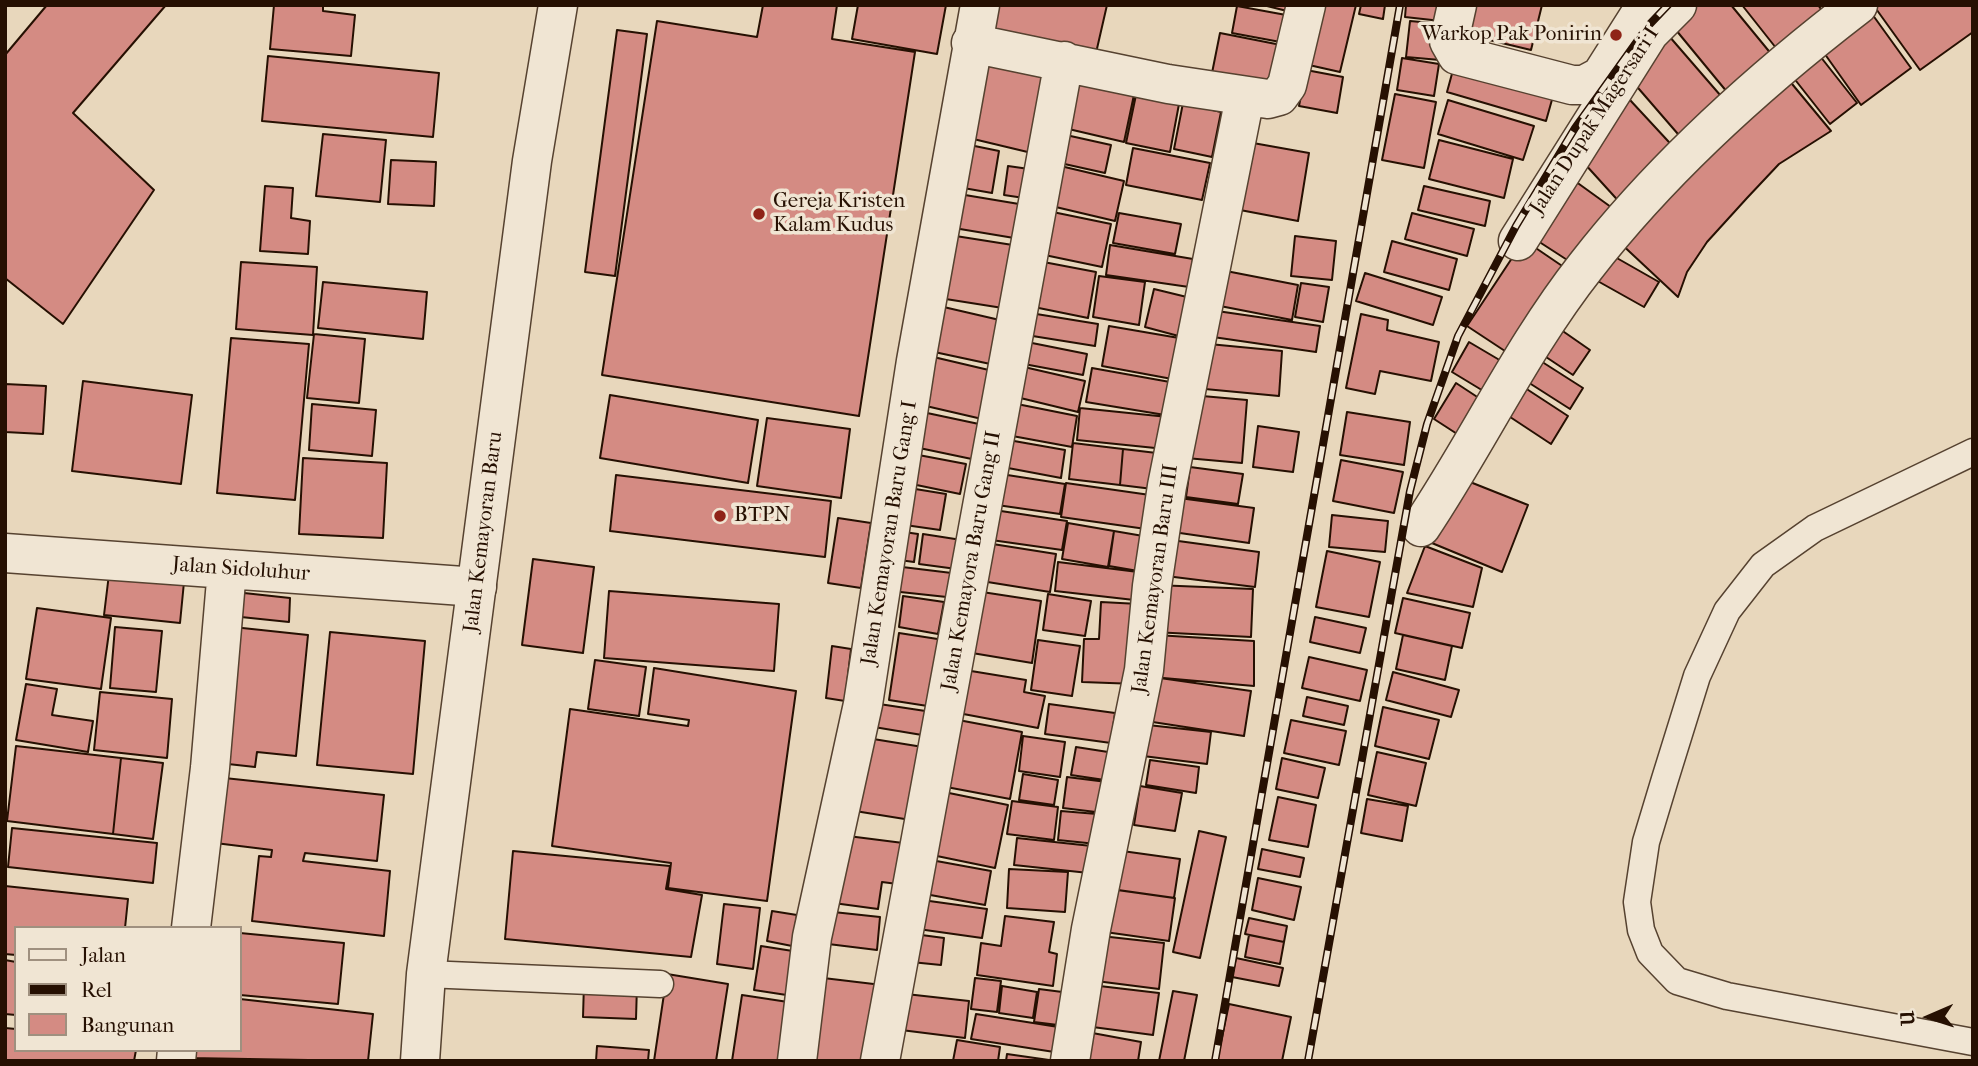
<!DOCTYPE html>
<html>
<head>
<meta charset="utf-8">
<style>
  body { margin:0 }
  #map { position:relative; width:1978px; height:1066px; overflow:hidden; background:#e8d7bc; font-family:"IM FELL French Canon",serif }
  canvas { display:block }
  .frame { position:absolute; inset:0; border:7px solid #261002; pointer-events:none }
  .legend { position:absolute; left:14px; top:926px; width:228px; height:126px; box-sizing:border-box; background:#f0e5d3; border:2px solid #9f907f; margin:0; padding:9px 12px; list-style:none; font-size:21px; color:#261002 }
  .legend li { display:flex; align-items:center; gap:14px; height:35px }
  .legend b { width:35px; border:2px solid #9f907f }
  .north { position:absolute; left:1894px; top:982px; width:70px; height:70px; -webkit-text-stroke:5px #f0e5d3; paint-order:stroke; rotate:267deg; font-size:19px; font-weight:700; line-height:28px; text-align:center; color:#261002 }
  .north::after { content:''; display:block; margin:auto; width:24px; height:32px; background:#261002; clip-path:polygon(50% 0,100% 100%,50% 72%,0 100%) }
</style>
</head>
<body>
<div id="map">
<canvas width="1978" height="1066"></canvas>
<div class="frame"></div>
<ul class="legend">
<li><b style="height:9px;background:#f0e5d3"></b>Jalan</li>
<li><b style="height:9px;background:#261002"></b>Rel</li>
<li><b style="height:19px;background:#d48b83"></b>Bangunan</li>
</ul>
<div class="north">U</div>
</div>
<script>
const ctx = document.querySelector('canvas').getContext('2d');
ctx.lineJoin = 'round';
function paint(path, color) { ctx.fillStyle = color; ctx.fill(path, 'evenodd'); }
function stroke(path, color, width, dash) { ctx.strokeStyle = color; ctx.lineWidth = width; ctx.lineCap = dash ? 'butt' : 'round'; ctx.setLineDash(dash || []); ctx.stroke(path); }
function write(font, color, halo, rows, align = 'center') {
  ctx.font = font + ' "IM FELL French Canon",serif'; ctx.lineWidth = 7; ctx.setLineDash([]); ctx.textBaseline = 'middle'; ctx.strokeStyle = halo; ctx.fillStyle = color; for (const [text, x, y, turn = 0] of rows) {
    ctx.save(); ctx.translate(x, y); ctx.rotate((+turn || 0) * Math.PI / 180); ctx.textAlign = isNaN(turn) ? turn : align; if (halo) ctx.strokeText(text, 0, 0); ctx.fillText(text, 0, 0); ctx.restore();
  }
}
const building = new Path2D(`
  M47,5H166L73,113L154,190L63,324L5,278V55Z
  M274,5H323V11L355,15L351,56L270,49Z
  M763,5H837L832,39L915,52L859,416L602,375L657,21L757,37Z
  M858,5H946L937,54L852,39Z
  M989,5H1107L1096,53L984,27Z
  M1263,5H1301L1299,14Z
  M1314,5H1356L1340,72L1300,63Z
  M1361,5H1385L1383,19L1359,14Z
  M1406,5H1453L1450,22L1405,17Z
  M1467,5H1542L1531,50L1460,33Z
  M1693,5H1731L1777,61L1732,98L1671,24Z
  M1742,5H1818L1826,16L1780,53Z
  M1973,5V32L1920,70L1874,6Z
  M1237,6L1297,17L1291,44L1232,33Z
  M1867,7L1911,68L1861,105L1817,43Z
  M1410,21L1443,24L1440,60L1406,57Z
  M617,30L647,34L615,276L585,272Z
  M1220,33L1281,45L1271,96L1210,83Z
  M1669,36L1727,103L1684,141L1626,74Z
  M1816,51L1857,103L1830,124L1789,72Z
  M985,52L1056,69L1036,154L965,137Z
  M268,56L439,73L433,137L262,121Z
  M1402,58L1439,64L1434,96L1397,90Z
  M1456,59L1555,89L1546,121L1447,92Z
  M1306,70L1343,77L1337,113L1299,106Z
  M1783,73L1831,131L1779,164L1747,198L1707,242L1687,272L1678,297L1617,240Z
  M1072,75L1135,90L1124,142L1060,127Z
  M1395,94L1436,102L1424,168L1382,160Z
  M1136,95L1179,104L1170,152L1126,143Z
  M1448,100L1534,126L1523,160L1438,134Z
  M1630,100L1680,154L1623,206L1574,152Z
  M1183,103L1221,112L1212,157L1174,149Z
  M1057,133L1111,145L1105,173L1051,161Z
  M323,134L386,140L380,202L316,196Z
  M1439,140L1513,159L1504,198L1429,179Z
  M960,143L999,151L992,193L952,186Z
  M1253,143L1309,153L1298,221L1240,210Z
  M1133,148L1210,163L1202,200L1126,185Z
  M391,160L436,162L434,206L388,204Z
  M1052,164L1124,181L1115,221L1043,204Z
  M1008,166L1029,169L1024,198L1004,195Z
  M1568,176L1622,215L1575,265L1527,234Z
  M265,186L293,188L291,218L310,221L308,254L260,251Z
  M1424,186L1490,201L1485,226L1418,210Z
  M953,193L1025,205L1020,239L948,227Z
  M1043,210L1111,224L1102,267L1035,253Z
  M1119,213L1181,224L1175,254L1113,243Z
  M1412,213L1474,229L1467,256L1405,239Z
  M943,234L1019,246L1009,309L933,297Z
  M1295,236L1336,241L1332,280L1291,276Z
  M1524,240L1571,272L1514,357L1467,326Z
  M1392,241L1457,259L1449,290L1384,272Z
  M1110,245L1193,259L1189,287L1106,275Z
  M1608,253L1659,282L1644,307L1594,279Z
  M1033,260L1096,272L1088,318L1024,305Z
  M241,262L317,267L313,335L236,329Z
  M1226,271L1298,285L1292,320L1220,306Z
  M1365,273L1442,297L1433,325L1356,301Z
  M1099,276L1145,282L1139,325L1093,317Z
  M323,282L427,292L423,339L318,328Z
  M1301,283L1329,287L1323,322L1295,317Z
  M1154,289L1195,299L1186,338L1145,327Z
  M935,305L1004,321L995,365L925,350Z
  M1217,311L1320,326L1316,352L1213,337Z
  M1024,312L1098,324L1095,346L1020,334Z
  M1361,314L1388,320L1387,330L1439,342L1431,381L1380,371L1375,394L1346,388Z
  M1554,325L1590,350L1573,375L1537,351Z
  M1109,326L1179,338L1172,379L1102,366Z
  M314,334L365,339L359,403L307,398Z
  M231,338L309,344L295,500L217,493Z
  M1017,340L1087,354L1083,375L1013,362Z
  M1469,342L1508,365L1490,395L1452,372Z
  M1209,344L1282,351L1279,396L1205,389Z
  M925,355L993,371L982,419L913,403Z
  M1536,358L1583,388L1570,409L1523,379Z
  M1011,364L1085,381L1078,412L1004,394Z
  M1092,368L1170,382L1165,415L1086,402Z
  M83,381L192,395L181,484L72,471Z
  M1456,383L1491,406L1468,441L1434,419Z
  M5,384L46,386L43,434L5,432Z
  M1519,384L1568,416L1551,444L1501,411Z
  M610,395L758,420L748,483L600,458Z
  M1191,395L1247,400L1242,463L1186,458Z
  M1002,401L1077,416L1072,447L996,433Z
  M312,404L376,410L372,456L309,450Z
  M1080,408L1168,417L1165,449L1077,440Z
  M913,410L993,427L986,462L905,445Z
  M1347,412L1410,422L1404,465L1340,455Z
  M767,418L850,429L841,498L757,486Z
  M1258,426L1299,432L1293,472L1253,467Z
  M997,438L1065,450L1061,478L992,465Z
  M1073,443L1123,449L1120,485L1069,479Z
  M1123,449L1165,454L1161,490L1120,485Z
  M908,453L966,464L960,494L902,482Z
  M303,458L387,463L383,538L299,534Z
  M1341,460L1403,472L1394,513L1333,501Z
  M1190,467L1243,474L1238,504L1186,497Z
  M988,472L1065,484L1060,514L983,503Z
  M616,475L831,501L825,557L610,531Z
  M1460,478L1528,505L1502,572L1427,541Z
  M1066,483L1157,496L1153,530L1061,517Z
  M903,487L946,494L940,530L898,524Z
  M1179,498L1254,508L1249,543L1173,532Z
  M981,508L1067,521L1062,550L977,538Z
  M1332,515L1388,521L1385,552L1329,547Z
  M838,518L871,523L861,588L828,583Z
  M1068,523L1114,531L1108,567L1062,559Z
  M897,531L918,534L914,562L892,559Z
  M1114,531L1149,537L1144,572L1109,566Z
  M923,534L968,541L964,570L919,564Z
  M1171,540L1259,552L1255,587L1166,576Z
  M980,542L1056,554L1050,592L975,580Z
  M1425,546L1482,568L1473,607L1407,593Z
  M1327,551L1380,562L1369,617L1316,607Z
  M533,559L594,567L583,653L522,645Z
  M1058,562L1146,573L1143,601L1055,591Z
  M894,566L960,574L956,598L891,591Z
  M109,574L184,582L180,623L104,615Z
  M1155,585L1253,589L1251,637L1153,632Z
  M969,590L1041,601L1032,663L960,651Z
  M609,591L779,604L774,671L604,658Z
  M244,593L290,598L289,622L241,617Z
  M1048,594L1091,601L1085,636L1043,630Z
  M903,596L944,602L938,634L899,627Z
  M1403,598L1470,613L1462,648L1395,633Z
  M1101,602L1139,604L1137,684L1082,682L1084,639H1099Z
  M37,608L111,618L101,689L26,679Z
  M1315,617L1366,628L1360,653L1310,642Z
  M115,627L162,631L156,692L110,688Z
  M233,627L308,635L296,756L257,752L255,767L219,763Z
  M330,632L425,641L413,774L317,765Z
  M899,633L944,640L934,707L889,700Z
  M1156,635L1254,641V686L1152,677Z
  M1403,635L1452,646L1445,680L1396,669Z
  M1038,640L1080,646L1072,696L1031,690Z
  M832,646L851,649L845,701L826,698Z
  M1309,657L1367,670L1360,701L1302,688Z
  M595,660L646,667L639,716L588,709Z
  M654,668L796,691L767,901L668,888L671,863L552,846L570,709L688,726L689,720L648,714Z
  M965,670L1026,680L1024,692L1045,696L1038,728L958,713Z
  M1393,672L1459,690L1451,717L1386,700Z
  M1153,677L1251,691L1244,736L1146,721Z
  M26,684L57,689L52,715L93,721L88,752L16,740Z
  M100,692L172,699L167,758L94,750Z
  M1307,697L1348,706L1344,725L1303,716Z
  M866,702L932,712L928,736L862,725Z
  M1049,704L1115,713L1111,743L1045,734Z
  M1383,707L1439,720L1429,759L1375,746Z
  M953,719L1022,732L1010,799L941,786Z
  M1291,720L1346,731L1339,765L1284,753Z
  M1139,724L1211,732L1207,764L1135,755Z
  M1023,736L1065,742L1060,777L1019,771Z
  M867,738L929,748L917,821L855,811Z
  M16,746L121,758L113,834L7,821Z
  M1076,747L1121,754L1118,782L1071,775Z
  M1377,752L1426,763L1416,806L1368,795Z
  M121,758L163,763L153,839L113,834Z
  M1282,758L1325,768L1318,798L1276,789Z
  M1150,760L1199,767L1196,793L1146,785Z
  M1023,774L1058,780L1054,805L1019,800Z
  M215,777L384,795L377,861L305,853L303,861L390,871L384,936L252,921L259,856L271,857L272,850L207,842Z
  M1067,777L1107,782L1104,813L1063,808Z
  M1140,786L1182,793L1175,831L1134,825Z
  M944,792L1008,805L995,868L932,855Z
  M1278,797L1316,805L1308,847L1269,840Z
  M1367,799L1408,806L1402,841L1361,833Z
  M1012,801L1058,807L1054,840L1007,834Z
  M1061,811L1109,815L1106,845L1058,840Z
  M12,828L157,843L153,883L8,867Z
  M1199,831L1226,837L1200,958L1173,952Z
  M848,836L911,844L905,885L882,882L878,909L826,902Z
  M1017,838L1101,847L1098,874L1014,865Z
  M1262,849L1304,858L1300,877L1258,869Z
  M1115,850L1180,859L1174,898L1110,889Z
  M513,851L670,866L666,889L702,895L691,957L505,939Z
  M920,858L991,871L985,905L914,892Z
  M1009,869L1068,872L1065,912L1007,908Z
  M1258,878L1301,887L1294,920L1252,910Z
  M5,886L128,899L125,928H16V955L5,954Z
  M1111,889L1175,898L1169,941L1105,932Z
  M915,899L987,909L982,938L911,928Z
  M724,904L760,908L753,969L717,964Z
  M772,911L797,915L792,946L767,941Z
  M824,911L880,917L877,950L820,943Z
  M1005,916L1054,922L1049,952L1057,954L1053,986L977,975L981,943L1001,946Z
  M1249,918L1287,926L1284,942L1245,934Z
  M240,933L344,943L338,1004L240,995Z
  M914,934L944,938L941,965L911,962Z
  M1249,935L1284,942L1280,964L1245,957Z
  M1101,936L1164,943L1159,989L1096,981Z
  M761,946L799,952L793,996L754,990Z
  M1236,958L1283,968L1279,986L1232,977Z
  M5,960L16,962V1015L5,1014Z
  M667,974L728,984L716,1061H654Z
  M815,977L882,985L873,1061H805Z
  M975,978L1001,981L997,1012L971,1009Z
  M584,983L637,985L636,1019L583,1017Z
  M1091,985L1159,993L1153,1035L1085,1026Z
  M1002,986L1037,992L1033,1018L999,1013Z
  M1039,989L1078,994L1074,1027L1034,1022Z
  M1173,991L1197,995L1184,1061H1159Z
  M906,994L969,1001L965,1038L901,1030Z
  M742,995L788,1002L780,1061H732Z
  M240,999L373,1014L368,1061L189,1058L190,1050H240Z
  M1229,1004L1291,1017L1282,1061H1217Z
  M976,1014L1071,1029L1067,1054L971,1039Z
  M5,1028L16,1029V1050H136L134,1061H5Z
  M1087,1032L1141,1042L1138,1061H1082Z
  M957,1040L1000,1047L998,1061H953Z
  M597,1046L649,1050L648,1061H596Z
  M1007,1054L1049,1060V1061H1006Z`);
const service = new Path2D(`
  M1973,452L1815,528L1763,565L1727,611L1697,676L1665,779L1646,842L1637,902L1641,930L1650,953L1677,981L1727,996L1973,1042
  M426,974L660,984`);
const minor = new Path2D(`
  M1457,5L1449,41L1457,55L1572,85H1584L1601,76L1646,5
  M971,43L1168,84L1268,99L1279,96L1287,85L1306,5
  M1518,241L1649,33L1677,5
  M1421,527C1478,442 1522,347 1586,266C1662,168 1759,81 1858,5
  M5,553L477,587
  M191,928L210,768L227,569
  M176,1061L177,1050
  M797,1061L812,937L863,704L916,361L980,5
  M880,1061L1064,61
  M1070,1061L1091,929L1144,670L1152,586L1167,486L1245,97`);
const tertiary = new Path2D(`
  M420,1061L426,974L532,161L558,5`);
const rail = new Path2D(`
  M1215,1061L1400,5
  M1308,1061L1410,491L1427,424L1458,336L1516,226L1575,128L1648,26L1668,5`);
const markers = [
  [1616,35,7,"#8f2418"],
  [759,214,7,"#8f2418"],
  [720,516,7,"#8f2418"]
];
const poiNames = [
  ["Warkop Pak Ponirin",1602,35,"right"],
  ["Gereja Kristen",773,202],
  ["Kalam Kudus",773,226],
  ["BTPN",734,516]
];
const streetNames = [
  ["Jalan Dupak Magersari I",1595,121,-57],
  ["Jalan Kemayoran Baru",484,532,-83],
  ["Jalan Kemayoran Baru Gang I",890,533,-81],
  ["Jalan Kemayora Baru Gang II",972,561,-80],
  ["Jalan Sidoluhur",241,570,4],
  ["Jalan Kemayoran Baru III",1156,579,-82]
];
paint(building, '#d48b83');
stroke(building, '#261002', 2);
stroke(service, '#564230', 29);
stroke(minor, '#564230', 41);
stroke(tertiary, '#564230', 41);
stroke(service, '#f0e5d3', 26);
stroke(minor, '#f0e5d3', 38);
stroke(tertiary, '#f0e5d3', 38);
stroke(rail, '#261002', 8);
stroke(rail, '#f0e5d3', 5, [16]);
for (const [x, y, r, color] of markers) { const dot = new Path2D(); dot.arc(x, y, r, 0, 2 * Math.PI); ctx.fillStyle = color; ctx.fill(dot); stroke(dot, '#f0e5d3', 2.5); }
write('21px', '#261002', '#f0e5d3', poiNames, 'left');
write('21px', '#261002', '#f0e5d3', streetNames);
</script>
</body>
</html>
